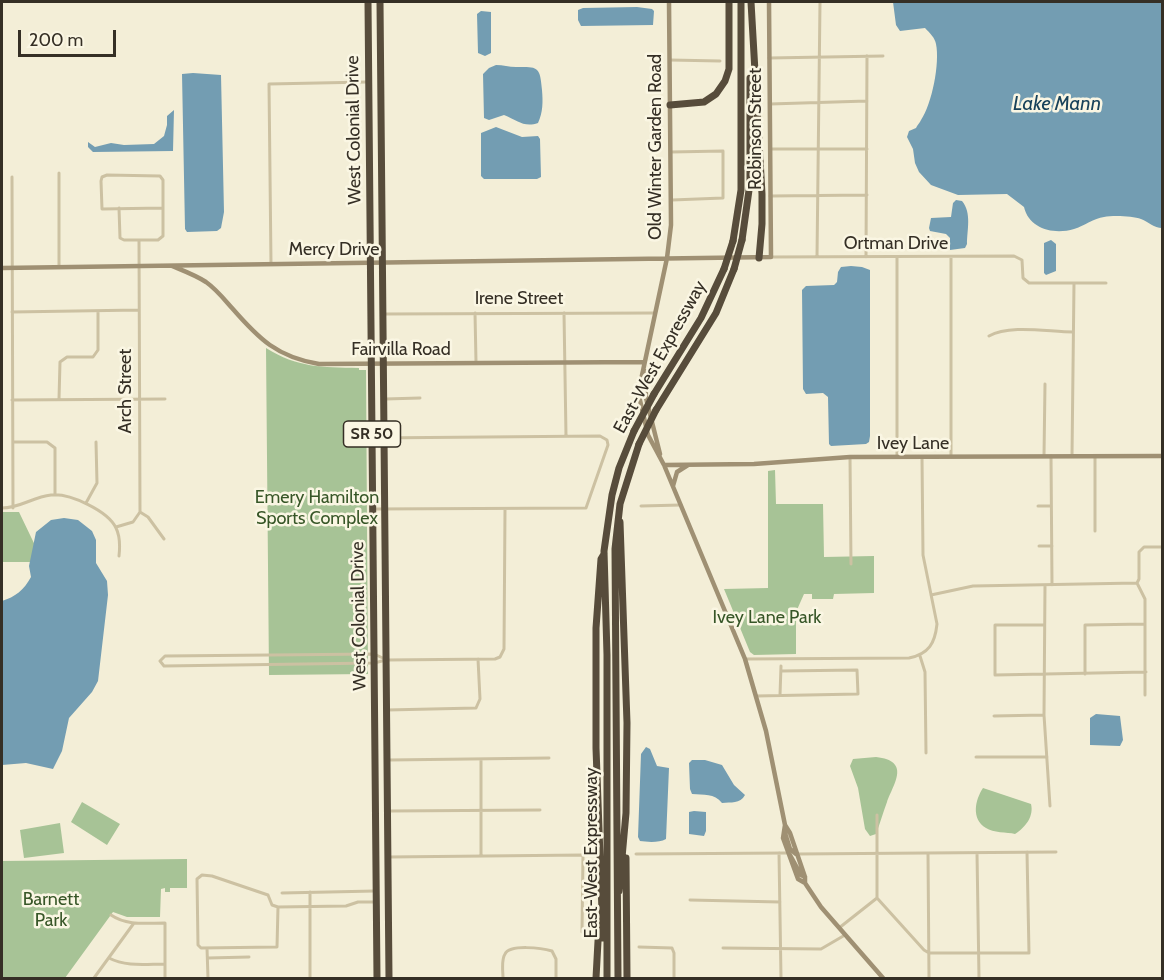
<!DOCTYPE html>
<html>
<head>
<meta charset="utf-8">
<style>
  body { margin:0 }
  #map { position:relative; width:1164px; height:980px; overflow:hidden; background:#f3eed7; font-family:Cabin,sans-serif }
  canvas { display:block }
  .frame { position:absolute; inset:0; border:3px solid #352f25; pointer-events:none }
  .scale { position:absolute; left:18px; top:30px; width:98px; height:27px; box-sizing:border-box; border:3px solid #352f25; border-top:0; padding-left:8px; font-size:18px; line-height:21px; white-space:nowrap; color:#352f25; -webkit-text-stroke:4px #faf6e3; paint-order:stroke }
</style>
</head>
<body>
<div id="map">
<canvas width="1164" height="980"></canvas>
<div class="frame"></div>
<div class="scale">200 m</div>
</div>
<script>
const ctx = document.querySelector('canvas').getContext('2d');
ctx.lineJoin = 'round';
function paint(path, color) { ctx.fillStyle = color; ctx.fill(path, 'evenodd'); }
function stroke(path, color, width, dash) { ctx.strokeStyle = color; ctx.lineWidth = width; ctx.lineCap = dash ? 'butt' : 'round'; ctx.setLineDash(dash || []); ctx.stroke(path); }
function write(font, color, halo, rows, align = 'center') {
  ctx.font = font + ' Cabin,sans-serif'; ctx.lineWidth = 5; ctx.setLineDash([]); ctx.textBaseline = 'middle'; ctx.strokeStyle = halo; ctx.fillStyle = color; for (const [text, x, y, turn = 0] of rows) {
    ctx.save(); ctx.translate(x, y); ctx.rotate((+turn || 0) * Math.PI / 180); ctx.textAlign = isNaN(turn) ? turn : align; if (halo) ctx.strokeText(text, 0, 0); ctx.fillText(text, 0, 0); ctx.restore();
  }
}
const green = new Path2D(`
  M266,348C298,368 321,367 359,368V370H366L368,674L269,675Z
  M775,470L776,504H823L824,557L874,556V593L834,594L833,599H812V594H804L796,612V654L754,655L750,652L724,589L768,588V471Z
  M2,512H19L43,562H2Z
  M876,757C911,761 894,783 887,802C883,813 880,823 876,834L870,836L865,829L858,788L850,766L853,759Z
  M983,788L1031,804C1034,816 1026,827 1015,834C1007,832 993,833 986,828C971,819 975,800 983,788Z
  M82,802L120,824L107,845L71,822Z
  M60,823L64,853L24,858L20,830Z
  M187,859V888H170V892H165V888L161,889L160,917H127L113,912L65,978H2V861Z`);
const water = new Path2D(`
  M893,2H1162V228C1154,228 1149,222 1141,219C1133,216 1113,215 1104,217C1094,218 1084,226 1074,229C1054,235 1029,229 1024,207L1007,194L958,195L931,185L919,172L915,163L913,149L907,137L909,131L916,128C917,125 920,123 921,120C932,104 940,63 936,44C935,38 930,33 925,28L900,31L896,25Z
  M637,7L652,9L654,11L653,25L581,26L578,20V10L583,8Z
  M481,11L491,12V53L485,56L478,53L477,14Z
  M496,65C503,65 509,67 516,67C538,67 540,66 542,90C543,102 543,112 538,123C524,128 517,120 504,115L489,120L484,118L483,74L489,68Z
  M193,73L221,75L224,212L221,228L217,231L187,232L185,229L182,74Z
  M174,110L173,151L93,152L88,147V142L95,147L111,143L124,145L154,144L164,136L167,125V116Z
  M496,127L522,137L538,136L540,139L541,177L537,179H484L481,176V133Z
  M956,200L962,201C972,213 967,230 967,244L965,248L950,250V238L946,234L930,231L929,228L931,218L951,217L953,203Z
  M1051,240L1056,244V271L1046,275L1044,273V243Z
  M851,266L862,267L870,270V436L869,442L866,444L831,446L829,444L828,397L823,393L806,394L803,389L802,290L806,286L834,285L837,282L838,272L841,267Z
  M64,518L78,520L92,531L96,540V563L107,581L108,595L98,681L92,692L69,718L62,751L53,769L26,763L2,765V601C15,597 24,590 31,577L29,566L36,532L51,520Z
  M1096,714L1120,716L1123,740L1120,746L1090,745V718Z
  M646,747L650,749L657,766L669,768L666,839C659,843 647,842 640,841L638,837L641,754Z
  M692,760H705L722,765L734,785L745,795C740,804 731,802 722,803C714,793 704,795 692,794L690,789L689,763Z
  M694,811L706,812V831L704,836L689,834V812Z`);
const street = new Path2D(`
  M769,58L883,56
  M670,60L720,61
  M770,104L867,101
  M770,149H867
  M671,152L723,151V198L672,200
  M59,173V266
  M12,177L13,508
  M770,196L867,195
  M119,208L120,238L124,240H158L163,236V180L160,176L107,175L102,177L101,181L102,209L163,208
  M771,257L1014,256L1022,260L1023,278L1029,283H1106
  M817,257L820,2
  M866,257L867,56
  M951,257V456
  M897,258V457
  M271,264L269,84L367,82
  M12,312L139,310
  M475,313L476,362
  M564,313L566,436
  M384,314L655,313
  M989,336C1010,324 1049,332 1073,332
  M59,399L60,362L67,357H93L98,350V311
  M385,399L420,398
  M12,400L165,399
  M372,438L600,436L607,440L608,445L586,508L373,509
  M13,442H47L55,448V495
  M1044,456L1045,384
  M1051,456L1052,585
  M1072,456L1074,283
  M1095,456V531
  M850,457L851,564
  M86,503L97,483L96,442
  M641,506L681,505
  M1038,506H1051
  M2,508C20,508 33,497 51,495C70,493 108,511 116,528C120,536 120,547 119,556
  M140,512L148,517L164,539
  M116,527L133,522L140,512L139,240
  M1039,546H1052
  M1045,585L1044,715L1050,806
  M931,595L973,586L1137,583
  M1044,625H995V675L1146,672
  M920,656L925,672L926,753
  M385,659L374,654L165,656L160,661L164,666L374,663L386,660L495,659L500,657L504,649L505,510
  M745,659L909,658C929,654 935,643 937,624L923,555L922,457
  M1085,674V625L1145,624
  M780,695L781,666
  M1145,695V599L1137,583L1139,579V552L1144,547H1162
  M756,696L858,694L857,670L781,671
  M387,710L476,708L480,699L478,659
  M994,716L1044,715
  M976,757H1047
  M389,760L549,758
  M481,760V856
  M389,811L540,810
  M877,815V898
  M779,853L781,978
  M928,853L929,978
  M977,853L979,978
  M636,854L787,853
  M797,854L1056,852
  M388,857L583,855L582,932
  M310,892V977
  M282,893L375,891
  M877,898L924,950L929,953H1029L1027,852
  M690,900L780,902
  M278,907L277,947L201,948L198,945L197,879L202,875L212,876L268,895L272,905L278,907L346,906L358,902H375
  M111,915C127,926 146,923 165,923V978
  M839,928L877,898
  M639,947L672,948L674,953V978
  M207,948L208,978
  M723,948L821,949L845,935
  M109,958C126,967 146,964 165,964
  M208,958L249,957
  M94,978L134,923
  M503,978C503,971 501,960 505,954C510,944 542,948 552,951L556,959V978`);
const secondary = new Path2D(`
  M669,2L671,225L667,258L641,380L639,396L648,435L664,465L745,659L766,731L785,825L790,833L805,877V883
  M172,266C184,271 195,275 206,282C216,289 224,299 232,308C259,339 277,357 319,364L645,362
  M2,268L771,257L769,2
  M645,371L646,398L660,454
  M664,465L754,464L850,457L1162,456
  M673,486L677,472L688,465
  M785,825L783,838L798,879L805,883L821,907L883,978
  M785,833L790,849L796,854
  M790,855L801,875L805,877`);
const highway = new Path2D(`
  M368,2L377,978
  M380,2L389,978
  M751,2L762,194V224L759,258
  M670,105L704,102L716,94L725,81L729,69V2
  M742,240L750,183V78
  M733,241L741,190V2
  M654,394L701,318L724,269
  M656,410L716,313L734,269
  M626,858L627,978
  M619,891L626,813L627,723L620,522
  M603,938L596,748V628L601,559L604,554
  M596,978L599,923
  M607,978V655L604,551L612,495L619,468L634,431
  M618,978L615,549L620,504L639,444`);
const highwayBridge = new Path2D(`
  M724,269L733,241
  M734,269L742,240
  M634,431L654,394
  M639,444L656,410`);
const shields = [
  [372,434,57]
];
const shieldNames = [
  ["SR 50",372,434]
];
const streetNames = [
  ["Robinson Street",756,129,-90],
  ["West Colonial Drive",354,130,-91],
  ["Old Winter Garden Road",656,147,-90],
  ["Ortman Drive",896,244],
  ["Mercy Drive",334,250],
  ["Irene Street",519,299],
  ["Fairvilla Road",401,350],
  ["East-West Expressway",660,357,-61],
  ["Arch Street",126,391,-90],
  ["Ivey Lane",913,444],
  ["West Colonial Drive",359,616,-91],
  ["East-West Expressway",592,853,-90]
];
const parkNames = [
  ["Emery Hamilton",317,498],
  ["Sports Complex",317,519],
  ["Ivey Lane Park",767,618],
  ["Barnett",51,900],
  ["Park",51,921]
];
const waterNames = [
  ["Lake Mann",1057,104]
];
paint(green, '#a7c396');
paint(water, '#739db2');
stroke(street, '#ccc1a2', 3);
stroke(secondary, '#9f9073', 4.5);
stroke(highway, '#574c3b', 7);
stroke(highwayBridge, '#574c3b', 7);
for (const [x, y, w] of shields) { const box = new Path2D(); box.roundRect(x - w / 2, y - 13, w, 26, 4.5); ctx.fillStyle = '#faf6e3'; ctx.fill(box); stroke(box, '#352f25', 1.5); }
write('bold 16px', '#352f25', null, shieldNames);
write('18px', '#352f25', '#faf6e3', streetNames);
write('18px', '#375627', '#faf6e3', parkNames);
write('italic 20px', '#18425a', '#faf6e3', waterNames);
</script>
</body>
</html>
